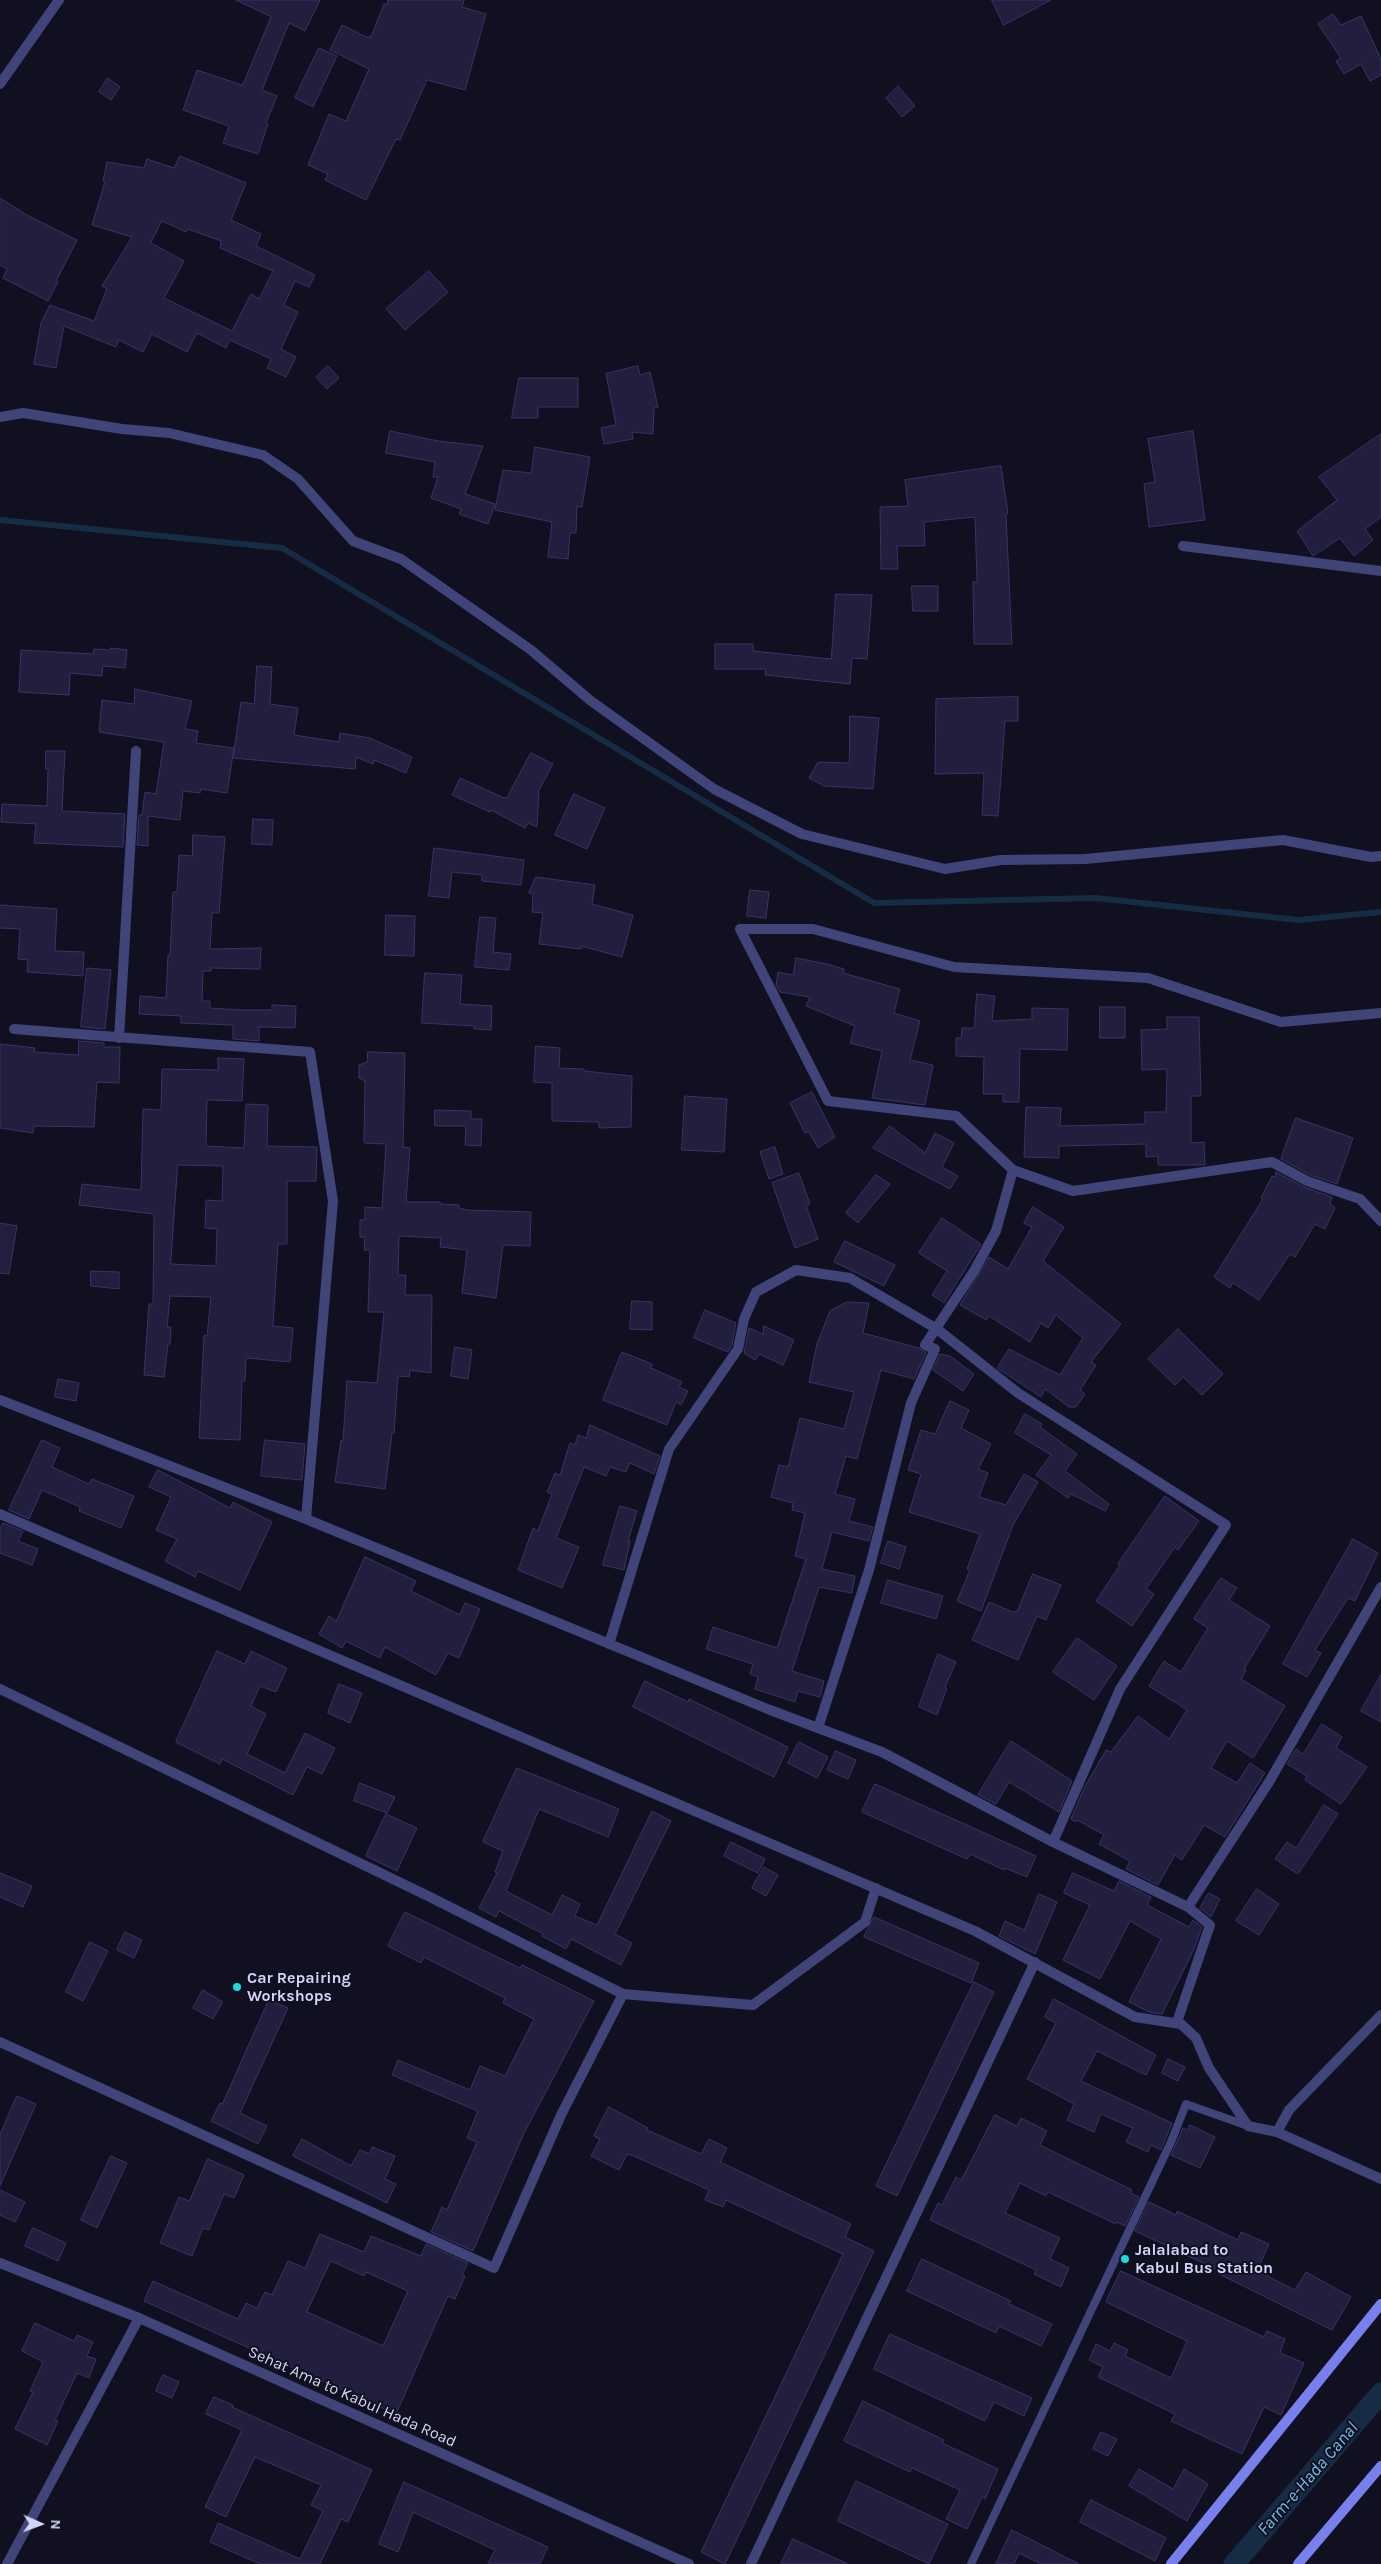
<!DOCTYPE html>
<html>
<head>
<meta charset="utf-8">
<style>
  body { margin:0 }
  #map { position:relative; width:1381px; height:2564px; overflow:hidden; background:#111020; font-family:Karla,sans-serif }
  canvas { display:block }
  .north { position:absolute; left:15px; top:2499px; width:50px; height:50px; -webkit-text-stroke:4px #111020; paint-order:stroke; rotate:92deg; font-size:14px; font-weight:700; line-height:20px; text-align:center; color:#d5d4f9 }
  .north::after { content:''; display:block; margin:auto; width:18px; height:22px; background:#d5d4f9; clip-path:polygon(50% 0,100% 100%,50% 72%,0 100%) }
</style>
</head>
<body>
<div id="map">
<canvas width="1381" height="2564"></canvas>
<div class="north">N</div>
</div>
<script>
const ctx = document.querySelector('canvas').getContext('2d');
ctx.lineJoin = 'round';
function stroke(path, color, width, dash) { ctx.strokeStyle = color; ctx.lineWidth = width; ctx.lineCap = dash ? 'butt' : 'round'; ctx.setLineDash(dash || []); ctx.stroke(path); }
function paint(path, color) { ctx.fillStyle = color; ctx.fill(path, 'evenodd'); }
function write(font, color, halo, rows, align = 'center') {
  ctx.font = font + ' Karla,sans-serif'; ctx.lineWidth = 4; ctx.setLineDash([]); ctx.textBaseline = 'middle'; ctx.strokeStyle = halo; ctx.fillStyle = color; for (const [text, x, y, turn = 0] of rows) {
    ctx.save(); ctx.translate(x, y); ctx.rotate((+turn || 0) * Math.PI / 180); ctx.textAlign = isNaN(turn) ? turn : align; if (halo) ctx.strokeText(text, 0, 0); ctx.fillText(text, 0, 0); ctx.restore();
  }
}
const stream = new Path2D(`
  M0,520L282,548L874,903L1096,898L1298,920L1381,912`);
const canal = new Path2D(`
  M1234,2564L1381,2393`);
const building = new Path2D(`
  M236,0H320L305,31L289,23L262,90L277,96L266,123L268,124L258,154L223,143L229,126L183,110L197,70L242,85L244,82L271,17Z
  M388,0H464L462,7L486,14L465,90L427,80L400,140L396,139L366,200L325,180L328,174L308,165L329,114L346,121L369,69L330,50L342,25L366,37H371L384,4L387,5Z
  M992,0H1051L1004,25Z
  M1333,14L1341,25L1361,16L1381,59V75L1370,81L1361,64L1344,74L1336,61L1341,58L1318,24Z
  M319,48L337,56L313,107L295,98Z
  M108,78L120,87L111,100L99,92Z
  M898,86L915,106L902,117L886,98Z
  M180,156L246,183L231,220L261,234L256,246L315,275L309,287L295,281L284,305L298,312L281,349L296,357L286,377L267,368L271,359L230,340L226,348L197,333L187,352L152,334L143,352L119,340L116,347L64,326L56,368L34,364L41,323L50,305L94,321L107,289L102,286L132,237L92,225L105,182L103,181L107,162L144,168L147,159L174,168ZM162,221L186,232L188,229L221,241L220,248L273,271L259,299L251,294L232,331L164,298L184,261L151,243Z
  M0,198L27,215L77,240L56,281L58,282L48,301L3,278L7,269L0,265Z
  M429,271L448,292L405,330L386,309Z
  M328,366L339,378L327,389L316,377Z
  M638,366L640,375L650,372L658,407L654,408L653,434L632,432L633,439L604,444L601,428L616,425L606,374Z
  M519,378H578V407H538V418H512Z
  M390,431L438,441L483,446L465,494L495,504L488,524L459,514L461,509L431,498L438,477H433L435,462L386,453Z
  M1193,431L1205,520L1149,527L1144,484L1155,482L1148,439Z
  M1381,434V517L1365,529L1373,540L1354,556L1340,538L1313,556L1297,531L1337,500L1319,477Z
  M535,447L590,457L582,507L577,506L576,533H570L568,559L548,557L552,522L495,510L503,470L531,473Z
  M1001,466L1008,513L1006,514L1012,644H974L973,582H977L975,517L924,522L925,546H897L898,569H881L880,507L908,506L905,480Z
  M912,586H938V611H913Z
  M836,594L872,595L867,659L852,658L850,684L765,675L766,669H715V644H753V651L831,659Z
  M111,648L127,650L125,668L103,666L102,676L70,673L69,695L19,692L21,650L93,654L94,649L110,650Z
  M257,666L272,667L270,704L298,708L294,735L339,742L340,733L370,738L412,757L406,773L374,760L373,764L356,757L355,769L233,758L241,702L254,704Z
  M135,689L192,701L185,729L198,731L196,743L234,748L227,793L201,789L200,793L183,791L180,820L148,816V846L137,845L139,815H142L145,792L156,794L164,742L99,732L102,700L134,704Z
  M1018,697V721H1005L998,816L982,815L984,773L935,774L936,699Z
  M850,716L879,718L873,789L824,786L809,778L818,762L849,763Z
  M46,751H65L62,811L125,814L123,847L34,843L36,824L1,822L2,804L47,806L48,769H46Z
  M531,753L553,764L539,790L537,827L528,823L525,828L491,810L490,812L452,795L460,778L504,798L507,797Z
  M574,794L605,808L587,849L555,835Z
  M253,819L273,820L272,845L252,844Z
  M193,835L225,837L219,913H212L210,949L261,948L260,969L211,968V971H203L202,1001H210V1008L240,1010H272V1005L296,1006L295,1028L259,1027V1041L233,1039V1025L181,1023V1016L139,1014L140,996L166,998L168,955H170L173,892H177L179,855L192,856Z
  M434,848L524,860L521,885L482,881V875L452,872L449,898L429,896Z
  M536,877L595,885L592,904L633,915L622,957L581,946V949L539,944L543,913L532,912L533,894L529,893Z
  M750,890L769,892L766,918L747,916Z
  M0,905L57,909L55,951L84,952L83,976L27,972L28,960L18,959L20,929L0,928Z
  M386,915L415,916L414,956L385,955Z
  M480,917L496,918L493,952L511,954L509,970L475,967Z
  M796,958L827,964L844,969L843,973L900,989L894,1013L920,1021L910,1060L933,1065L925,1105L872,1098L882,1051L850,1043L855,1026L806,1006L810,997L780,992L776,985L778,972L793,975Z
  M87,968L111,970L105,1029L81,1027Z
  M425,973L462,975L460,1004L492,1006L491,1030L474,1029V1026L422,1023Z
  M977,994L995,996L992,1021L1032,1019V1008L1068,1009L1067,1050L1020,1049L1019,1102H1003V1094H983L984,1057L956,1056V1038H961L962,1028H974Z
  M1100,1007H1125V1038H1100Z
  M1167,1017H1199L1201,1096H1191V1143L1204,1142L1205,1165H1158V1156L1146,1157V1144L1059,1146V1158L1024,1157L1026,1107L1061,1108L1060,1126L1145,1124V1112H1166L1167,1069L1142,1070L1141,1030L1167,1029Z
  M79,1041L104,1043V1047H120L119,1083L97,1082L94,1127L34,1126L33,1133L0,1128V1044L35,1048L34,1052L78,1055Z
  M536,1046L560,1048L559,1068L584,1069V1071L632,1076L631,1127L599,1128V1122L552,1121V1083L534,1082Z
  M368,1052L405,1053L403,1147L410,1148L406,1202H440V1204L459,1205V1208L467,1210L531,1212L530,1246L503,1245L496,1298L462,1293L467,1250L440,1247L441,1238L399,1236L398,1275H406L405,1295H432L431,1373L410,1370L409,1377L398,1376L394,1433H392L385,1489L335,1482L341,1440L343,1441L347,1381L377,1383L384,1312H368L370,1250H364L365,1237H360V1220H365V1207L382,1208L386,1144L364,1143L365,1081L359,1078V1065L367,1062Z
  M218,1058L244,1059L242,1101L207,1100L206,1146L244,1148L246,1104L268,1105L267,1146L317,1147L316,1181H287V1244H278L273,1326L293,1328L290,1362L246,1358L245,1381H242L240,1440L199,1438L204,1335L207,1336L211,1297L170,1296L167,1327H171L170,1344H168L164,1377L144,1375L149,1304H153L154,1214L79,1205L82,1184L141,1190L143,1109L161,1110L162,1069L218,1070ZM178,1165L223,1166L222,1201L206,1200L205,1228L217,1229L216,1266L171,1264Z
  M812,1092L835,1137L818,1148L809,1132L805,1133L790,1103Z
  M685,1096L727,1099L724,1152L682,1150Z
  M435,1110L471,1111V1119H482L481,1146L465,1145L466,1126H435Z
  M1296,1118L1353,1138L1337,1184L1310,1175L1281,1159Z
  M890,1126L925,1153L935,1133L954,1143L942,1167L958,1176L950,1189L873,1148Z
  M775,1147L783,1174L769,1179L760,1152Z
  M1276,1172L1304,1187L1332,1197L1330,1204L1335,1208L1325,1229L1315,1224L1295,1257L1290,1254L1259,1300L1233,1283L1230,1288L1214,1277L1263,1199L1261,1198L1272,1176L1275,1177Z
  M799,1173L810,1204L806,1206L818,1239L795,1248L772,1183Z
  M876,1175L890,1184L858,1223L846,1213Z
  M1033,1207L1064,1227L1043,1261L1121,1324L1091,1362L1096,1365L1080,1390L1085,1394L1076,1407H1069L1045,1389L1041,1397L997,1368L1009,1349L1060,1375L1083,1338L1056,1315L1048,1328L1041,1323L1030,1342L989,1316L986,1320L960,1305L989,1257L1008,1269L1032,1227L1024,1223Z
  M942,1218L981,1244L944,1303L932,1295L947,1271L919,1253Z
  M0,1223L17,1226L9,1274L0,1273Z
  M845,1241L895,1265L884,1286L834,1262Z
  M91,1271L119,1272V1289L91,1286Z
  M632,1301L652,1302V1330L630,1329Z
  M847,1302L869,1303L863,1333L919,1348L926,1353L914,1379L881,1370L857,1459L846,1456L835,1494L855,1499L849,1521L873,1527L869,1541L832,1532L822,1569L855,1576L852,1593L819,1587L792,1671L824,1681L820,1697L798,1691L795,1702L755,1689L758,1677L750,1674L753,1664L706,1649L713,1627L777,1648L806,1559L795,1556L805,1513L792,1510L793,1503L771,1497L779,1465L788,1467L800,1418L844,1429L854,1392L809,1382L817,1344L830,1311Z
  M705,1310L736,1323L732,1345L728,1352L694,1338Z
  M764,1326L794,1340L783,1365L759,1354L755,1360L744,1353L749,1328L763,1334Z
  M1178,1329L1223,1374L1202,1395L1183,1377L1175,1385L1148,1359Z
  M455,1347L472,1350L468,1379L451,1376Z
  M622,1352L652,1364L651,1368L682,1382L679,1387L688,1391L681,1405L676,1402L667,1425L603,1400Z
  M940,1354L950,1356L974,1374L963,1391L933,1370Z
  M58,1379L79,1383L76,1401L55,1397Z
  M950,1401L969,1410L961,1428L991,1444L978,1469L988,1473L979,1497L1006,1505L1024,1474L1038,1482L1013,1525L981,1611L957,1601L970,1570L967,1569L980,1534L909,1512L921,1474L908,1470L921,1430L935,1434Z
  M1025,1414L1042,1424L1040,1427L1077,1454L1065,1471L1109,1504L1105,1511L1071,1494L1068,1498L1036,1475L1051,1455L1015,1433Z
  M590,1425L660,1456L654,1474L630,1463L626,1472L610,1467L606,1476L584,1467L556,1538L579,1547L562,1588L518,1570L533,1528L538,1531L552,1494L547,1492L555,1473L560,1475L570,1443L575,1445L578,1435L586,1438Z
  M42,1440L60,1448L52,1467L89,1484L92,1479L134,1496L121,1528L79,1511L80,1507L42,1490L29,1519L9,1510Z
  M265,1440L305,1444L302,1480L261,1476Z
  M158,1470L230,1508L233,1502L272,1522L240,1590L198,1571L195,1577L165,1561L177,1539L156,1530L171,1497L149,1487Z
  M1165,1496L1199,1521L1178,1550L1175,1547L1146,1589L1154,1594L1132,1626L1096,1601L1120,1565L1118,1564Z
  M620,1506L637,1511L628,1541H630L624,1570L603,1565Z
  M3,1523L23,1531L18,1541L38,1549L32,1565L0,1553V1530Z
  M1353,1539L1378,1553L1355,1601L1348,1598L1315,1650L1321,1653L1307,1677L1283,1664Z
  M888,1541L906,1547L899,1569L881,1563Z
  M365,1557L416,1581L411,1591L460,1615L465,1603L480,1609L459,1658L448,1653L436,1675L385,1647L380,1658L346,1641L342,1648L319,1634L329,1616L336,1621Z
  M1033,1574L1061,1585L1046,1620L1037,1616L1018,1660L972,1640L989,1602L1013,1612L1017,1611Z
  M1221,1578L1237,1588L1229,1600L1270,1626L1244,1669L1246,1670L1241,1679L1285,1706L1253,1758L1227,1741L1211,1768L1237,1783L1250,1763L1265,1773L1225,1837L1204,1825L1182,1860L1175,1855L1158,1885L1126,1869L1130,1861L1099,1844L1104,1835L1077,1820L1076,1822L1071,1819L1084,1788L1106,1750L1111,1752L1138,1716L1169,1739L1187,1710L1149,1686L1164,1661L1181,1672L1208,1628L1194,1619Z
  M888,1580L943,1596L936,1619L881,1603Z
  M1077,1638L1117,1666L1094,1700L1053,1672Z
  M217,1651L245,1664L251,1651L287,1668L276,1692L260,1686L251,1706L266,1714L247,1754L285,1773L305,1733L335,1748L322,1774L307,1767L293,1795L222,1759L220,1764L176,1742Z
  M938,1654L956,1662L945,1687L947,1688L937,1715L919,1707Z
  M1381,1675V1722L1361,1711Z
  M645,1681L688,1702L689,1699L788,1747L774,1777L633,1707Z
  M339,1684L362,1693L350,1723L328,1713Z
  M1322,1724L1342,1737L1336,1748L1367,1767L1341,1804L1305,1780L1307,1776L1287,1764L1296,1749L1303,1754Z
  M1011,1741L1072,1781L1059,1812L1009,1782L996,1804L978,1795Z
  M799,1742L828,1757L817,1778L788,1763Z
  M836,1751L856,1760L848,1779L827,1770Z
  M517,1768L619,1809L608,1837L539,1809L506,1891L552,1915L562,1895L580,1904L575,1916L597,1925L652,1811L671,1821L615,1934L632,1943L621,1965L571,1939L566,1949L542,1936L543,1934L499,1911L496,1917L479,1908L497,1873L495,1872L503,1851L483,1842Z
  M360,1783L395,1797L387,1813L354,1801Z
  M875,1784L1036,1856L1027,1877L1005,1868L1004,1870L970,1854L967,1859L862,1812Z
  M1324,1805L1338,1814L1298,1874L1275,1859L1287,1842L1296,1848Z
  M386,1814L417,1828L397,1871L366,1856Z
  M731,1842L765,1859L758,1873L724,1856Z
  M764,1867L778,1875L766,1896L752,1888Z
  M0,1873L32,1886L23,1907L0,1897Z
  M1073,1873L1114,1891L1119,1881L1151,1897L1147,1905L1189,1927L1193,1920L1202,1927L1194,1949L1162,2014L1149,2012L1129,2002L1161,1939L1130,1921L1100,1979L1063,1960L1090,1905L1064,1893Z
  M1257,1889L1279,1904L1259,1935L1236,1921Z
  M1209,1893L1220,1899L1211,1917L1200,1908Z
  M1039,1894L1057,1902L1035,1954L999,1936L1005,1921L1024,1930Z
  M405,1912L520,1968L522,1965L594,2001L524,2133L473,2251L431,2232L442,2207L447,2210L477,2142L467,2138L478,2111L392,2075L398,2060L470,2090L480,2066L505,2076L534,2019L503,2003L505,1998L424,1957L421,1963L388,1946Z
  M874,1917L979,1963L971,1983L864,1937Z
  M125,1932L142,1940L134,1958L117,1950Z
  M90,1942L108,1951L83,2001L66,1992Z
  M974,1982L994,1992L897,2196L876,2186Z
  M203,1990L223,2002L213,2019L193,2008Z
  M1054,1999L1156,2055L1146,2075L1097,2051L1081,2081L1172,2123L1161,2150L1151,2145L1148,2152L1126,2142L1133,2128L1101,2114L1094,2132L1067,2120L1074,2104L1027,2079L1056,2023L1045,2017Z
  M269,2000L288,2008L240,2113L267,2126L258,2144L211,2121L220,2103L222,2104Z
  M1168,2059L1185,2067L1178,2081L1162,2073Z
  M17,2096L36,2104L0,2186V2135Z
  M609,2107L648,2128L647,2130L701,2154L709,2139L727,2148L720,2162L851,2224L845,2237L874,2251L725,2564L701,2552L843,2254L726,2200L723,2207L705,2200L709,2190L634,2156L627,2154L619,2170L591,2156L600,2139L594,2136Z
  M995,2115L1017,2126L1021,2118L1047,2131L1040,2145L1132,2190L1130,2193L1139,2197L1125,2226L1117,2222L1116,2224L1048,2192L1046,2196L1020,2183L1005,2213L1060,2238L1050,2259L1069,2268L1061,2287L1034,2274L1036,2270L930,2220L938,2203L942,2205L956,2177L961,2180Z
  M1190,2125L1215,2137L1200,2168L1171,2155L1183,2128L1188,2130Z
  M302,2139L351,2166L360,2150L370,2154L372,2147L395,2156L385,2179L396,2184L387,2203L293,2156Z
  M111,2156L127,2163L97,2228L81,2220Z
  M208,2159L244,2175L234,2198L224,2194L209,2230L203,2228L192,2256L160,2243L179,2197L189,2201Z
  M0,2190L25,2202L15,2222L0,2215Z
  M1149,2202L1176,2215L1177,2211L1238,2240L1241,2232L1269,2244L1257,2271L1295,2290L1306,2272L1351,2297L1332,2330L1217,2273L1218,2270L1135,2231Z
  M33,2228L66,2243L58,2261L25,2246Z
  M320,2234L364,2252L371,2236L421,2256L426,2244L468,2263L462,2275L465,2276L455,2299L448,2296L396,2414L144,2301L153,2281L238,2319L246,2303L257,2308L265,2292L272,2295L288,2261L305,2268ZM331,2261L364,2276L366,2272L408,2291L383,2346L307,2312Z
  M922,2259L1011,2301L1009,2304L1052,2324L1041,2346L999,2326L996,2333L907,2291Z
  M1121,2271L1264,2337L1267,2331L1285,2339L1280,2353L1304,2363L1281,2415L1264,2407L1242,2454L1171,2421L1175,2414L1098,2377L1103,2367L1089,2360L1096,2344L1110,2351L1114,2343L1128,2350L1125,2356L1171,2378L1187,2341L1106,2302Z
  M35,2323L74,2341L77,2335L93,2342L87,2356L96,2359L89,2378L77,2373L55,2420L58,2421L47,2445L15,2429L33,2392L30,2391L43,2362L22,2351Z
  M890,2334L1032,2398L1024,2416L994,2402L985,2421L874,2369Z
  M163,2375L179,2382L172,2398L156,2391Z
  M214,2397L233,2405L232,2407L372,2470L348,2522L341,2519L320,2564H260L210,2542L218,2523L300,2559L323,2511L311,2505L321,2485L255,2457L226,2517L205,2507L242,2430L206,2414Z
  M863,2401L944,2440L942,2443L998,2469L985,2499L982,2497L967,2529L946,2519L960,2490L912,2468L910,2472L844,2441Z
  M1101,2432L1117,2439L1108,2456L1093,2449Z
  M1139,2469L1173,2489L1184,2469L1208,2484L1187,2521L1129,2486Z
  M856,2481L948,2524L929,2564L838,2521Z
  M404,2482L548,2547L540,2564H488L495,2550L413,2512L398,2552L379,2544Z
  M1091,2500L1166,2538L1155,2561L1080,2522Z
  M1012,2530L1079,2564H1041L1019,2553L1014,2564H996Z
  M793,2539L848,2564H781Z`);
const lane = new Path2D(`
  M971,2564L1171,2142L1186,2104L1248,2126`);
const street = new Path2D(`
  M0,84L59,0
  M0,417L23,413L122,429L169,433L263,455L298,479L353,541L401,559L531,650L591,701L714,789L802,834L945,869L1001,860L1085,859L1283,840L1371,857L1381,856
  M1183,546L1381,571
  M1381,1013L1281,1022L1148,978L954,967L813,929H740L828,1101L956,1116L1013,1170L1073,1191L1272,1162L1307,1181L1360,1199L1381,1221
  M14,1029L310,1052L333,1201L306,1519
  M119,1038L136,751
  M0,1400L306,1519L770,1710L882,1752L1053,1842L1188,1907L1210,1925L1177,2022
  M0,1514L975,1931L1135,2017L1181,2024L1196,2038L1209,2068L1248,2126L1277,2132L1381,2179
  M609,1644L669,1449L738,1349L744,1319L756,1292L796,1270L850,1278L937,1329L1018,1393L1226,1525L1120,1689L1053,1842
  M0,1689L430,1897L623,1994L753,2005L865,1922L876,1888
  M818,1728L869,1570L911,1403L935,1349L925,1345L974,1271L996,1231L1013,1170
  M1188,1907L1269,1782L1381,1587
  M0,2042L494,2268L561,2115L623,1994
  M1277,2132L1289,2110L1381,2015
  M0,2263L139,2318L689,2564
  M7,2564L139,2318
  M751,2564L1035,1962`);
const secondary = new Path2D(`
  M1171,2564L1381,2304
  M1298,2564L1381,2466`);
const markers = [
  [237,1987,5,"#1ddbdc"],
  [1125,2259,5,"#1ddbdc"]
];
const poiNames = [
  ["Car Repairing",247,1978],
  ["Workshops",247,1996],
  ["Jalalabad to",1135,2250],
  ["Kabul Bus Station",1135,2268]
];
const streetNames = [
  ["Sehat Ama to Kabul Hada Road",352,2397,24]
];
const waterNames = [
  ["Farm-e-Hada Canal",1308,2479,-49]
];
stroke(stream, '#162c44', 6);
stroke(canal, '#162c44', 21);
paint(building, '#221e3e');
stroke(building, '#393367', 1);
stroke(lane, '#414479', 8);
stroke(street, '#414479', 10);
stroke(secondary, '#7880ed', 10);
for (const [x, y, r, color] of markers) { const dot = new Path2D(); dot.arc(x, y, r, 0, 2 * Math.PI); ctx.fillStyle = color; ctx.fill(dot); stroke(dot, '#111020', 2); }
write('bold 16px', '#d5d4f9', '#111020', poiNames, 'left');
write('16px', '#d5d4f9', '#111020', streetNames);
write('italic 18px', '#70beec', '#111020', waterNames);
</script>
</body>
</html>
